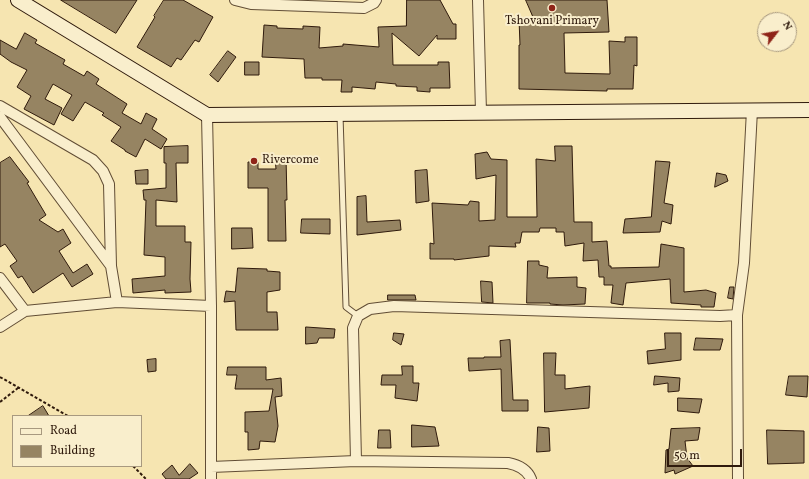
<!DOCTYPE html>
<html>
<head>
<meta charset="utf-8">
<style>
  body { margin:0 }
  #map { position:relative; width:809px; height:479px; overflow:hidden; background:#f6e5b1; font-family:Vollkorn,serif }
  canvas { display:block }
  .legend { position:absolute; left:12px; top:415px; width:130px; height:52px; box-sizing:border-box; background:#f9eecc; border:1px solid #a8997f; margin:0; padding:5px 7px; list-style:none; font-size:12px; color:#2f1a0c }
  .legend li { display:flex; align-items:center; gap:8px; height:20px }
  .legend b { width:20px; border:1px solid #a8997f }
  .north { position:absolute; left:757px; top:12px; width:40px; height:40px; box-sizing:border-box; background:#f9eecc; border:1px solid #a8997f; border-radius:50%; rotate:59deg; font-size:11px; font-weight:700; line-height:16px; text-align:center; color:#2f1a0c }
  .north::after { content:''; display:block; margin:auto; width:14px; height:18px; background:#8f2418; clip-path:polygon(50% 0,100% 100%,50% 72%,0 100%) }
  .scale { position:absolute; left:667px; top:449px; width:75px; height:18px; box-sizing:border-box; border:2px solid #2f1a0c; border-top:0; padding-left:5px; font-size:12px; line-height:14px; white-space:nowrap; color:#2f1a0c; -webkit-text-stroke:3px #f9eecc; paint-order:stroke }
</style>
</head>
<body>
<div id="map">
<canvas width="809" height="479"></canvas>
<ul class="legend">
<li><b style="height:5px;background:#f9eecc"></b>Road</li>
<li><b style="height:11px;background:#968462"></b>Building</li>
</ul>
<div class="north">N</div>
<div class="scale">50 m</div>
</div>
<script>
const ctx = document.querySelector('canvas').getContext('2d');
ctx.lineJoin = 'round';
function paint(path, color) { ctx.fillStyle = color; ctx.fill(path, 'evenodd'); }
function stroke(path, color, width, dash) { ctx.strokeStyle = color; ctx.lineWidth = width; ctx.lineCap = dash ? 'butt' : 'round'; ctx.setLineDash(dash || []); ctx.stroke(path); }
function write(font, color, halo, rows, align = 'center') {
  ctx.font = font + ' Vollkorn,serif'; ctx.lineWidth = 4; ctx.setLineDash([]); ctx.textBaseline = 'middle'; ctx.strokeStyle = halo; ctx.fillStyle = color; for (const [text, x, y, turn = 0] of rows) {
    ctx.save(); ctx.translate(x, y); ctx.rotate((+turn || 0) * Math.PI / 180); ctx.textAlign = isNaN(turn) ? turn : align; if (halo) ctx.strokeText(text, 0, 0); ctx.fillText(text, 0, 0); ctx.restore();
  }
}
const building = new Path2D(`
  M61,0H137L116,33Z
  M164,0H183L213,17L199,42L195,40L181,60L177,58L171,67L137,47L155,17L154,16Z
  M407,0H440L453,24H456V39H437V35L419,56L392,33L393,65H438V62H449L450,88H430V92L417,91V87L396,86V84L376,82L375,89L352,87V92H341L342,80H322V78H305L304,59L262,57L264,25L277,26V28L303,29V26L320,27L319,48L343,46V44L379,47L378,27L406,26Z
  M526,0H607L609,32L564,33L565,73L610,74L609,41L625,42V37H637V66L634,65L633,89H607V91L519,89V45H520L519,19L533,18Z
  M25,33L37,40L35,43L65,60L63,64L84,76L87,71L99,79L96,84L127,104L122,113L141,124L146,113L157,119L152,129L167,139L161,149L145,139L136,157L125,151V150L111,141L121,127L102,115L104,113L85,102L73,121L61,114L72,95L53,84L45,99L62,108L54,125L24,109L31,96L17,87L27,70L11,62L0,54V40L16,49Z
  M228,51L236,57L218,82L210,75Z
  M245,62H259V75H245Z
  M188,146V163H176L177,202L156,200V226H185V242H191L190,279L191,292L165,293V290L133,293L132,279L165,276V257L144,255L146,200H144L143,190L166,188V163H164V147Z
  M555,146H572L574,222H592V242L607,241L609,266H611V268L659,267L661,244L684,248V292L706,290L716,293L714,307H701V305L671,303L670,279L626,283L623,305L611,303L613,285H604V277H599L598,260L583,261L584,243L565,246L564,232H556V228H540L539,232H522L520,243H515L516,247L489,246V256L454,260V259H430V243L434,244L432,203L468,205L470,201L479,202V221L495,220L496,175L476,179L475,154L487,152L491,159L507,160V217H537L536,159L555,161Z
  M10,157L29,182L27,183L46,215L39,220L58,232L63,229L71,243L59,251L73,273L87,264L93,274L72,287L63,273L33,293L22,276L18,278L10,266L17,261L5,244L0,247V163Z
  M286,157L287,200H285L286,241H268V188H248V162H258V169H276L275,158Z
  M656,161L670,162L664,203L673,205L671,224L662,221L660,232L623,233L625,219L651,217Z
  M148,170V184H136L135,171Z
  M427,170L429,201L416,203L415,171Z
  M717,173L726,175L728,181L715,187Z
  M366,196L367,222L400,220L401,230L357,235V197Z
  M302,219H330V234L301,233Z
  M232,228H252L253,248L232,249Z
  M528,261H539V265L548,267L547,278L577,277V287L586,288L585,304L563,305L550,304V303H527Z
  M238,268L267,269V271L280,272V290L267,292V312H277L278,330H236L235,301L224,302L226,291L235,292Z
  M481,281L492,282L493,303L482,302Z
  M730,287H734L733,299L728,298Z
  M388,295H415L416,300H388Z
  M306,327L335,329L334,338H319L317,343L306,344Z
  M394,333L404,334L401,345L393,340Z
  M665,333H681V360L648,364L647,351L665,349Z
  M696,338L723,339L720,350H694Z
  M510,340L513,400H528V411H502L501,369L469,371L468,358H484V357H501L500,341Z
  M544,353H556L555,375H565V389L590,386L589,408L545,412Z
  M156,359V371L148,372L147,360Z
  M402,366H413V383H419L417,401L395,398L396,385H381L382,375H402Z
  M228,367H266V380L281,378L282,396L275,397L278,426L275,442L260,441L259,449L248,450V432H245V412L269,411L273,389H235L237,375H227Z
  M655,376L680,378L679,391L668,392V383L654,385Z
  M789,376H808L807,397L786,395Z
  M678,398L702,399L699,413L678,411Z
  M43,406L49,416H28Z
  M412,425L435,427L439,446L412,447Z
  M538,427L549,428L550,451L537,452Z
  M700,428L698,440L685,441L687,458L693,466L675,474L674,470L665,473L666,450L669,449L671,429Z
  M379,430H390L391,448H378Z
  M767,430L804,431V463L768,464Z
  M190,464L198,473L189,479H166L162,474L172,465L179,475Z`);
const path = new Path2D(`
  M0,377L68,416
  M0,402L18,388
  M133,466L146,479`);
const lane = new Path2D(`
  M340,115L346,307L358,316`);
const street = new Path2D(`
  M235,0L251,4L364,8L374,3L376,0
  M478,0L481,112
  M0,106L93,160L103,171L109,184L111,266L117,302
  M207,115L211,306V479
  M0,117L111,266
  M0,278L25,311
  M737,315L744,263L752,110
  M0,327L25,311L117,302L211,306
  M356,461L353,328L358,316L370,309L394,306L720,316L737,315L738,479
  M211,467L356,461L508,463C518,465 527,469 531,479`);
const secondary = new Path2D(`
  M18,0L207,115L809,110`);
const markers = [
  [552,8,4,"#8f2418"],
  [254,161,4,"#8f2418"]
];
const poiNames = [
  ["Tshovani Primary",552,22],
  ["Rivercome",262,161,"left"]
];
paint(building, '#968462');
stroke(building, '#2f1a0c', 1);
stroke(lane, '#614d35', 7);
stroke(street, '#614d35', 12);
stroke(secondary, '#2f1a0c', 16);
stroke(path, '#2f1a0c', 2, [3, 2]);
stroke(lane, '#f9eecc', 5);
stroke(street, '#f9eecc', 10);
stroke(secondary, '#f9eecc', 14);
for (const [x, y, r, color] of markers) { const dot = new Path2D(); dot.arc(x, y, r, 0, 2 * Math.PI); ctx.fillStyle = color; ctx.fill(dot); stroke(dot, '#f9eecc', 1.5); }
write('12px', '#2f1a0c', '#f9eecc', poiNames);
</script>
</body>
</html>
